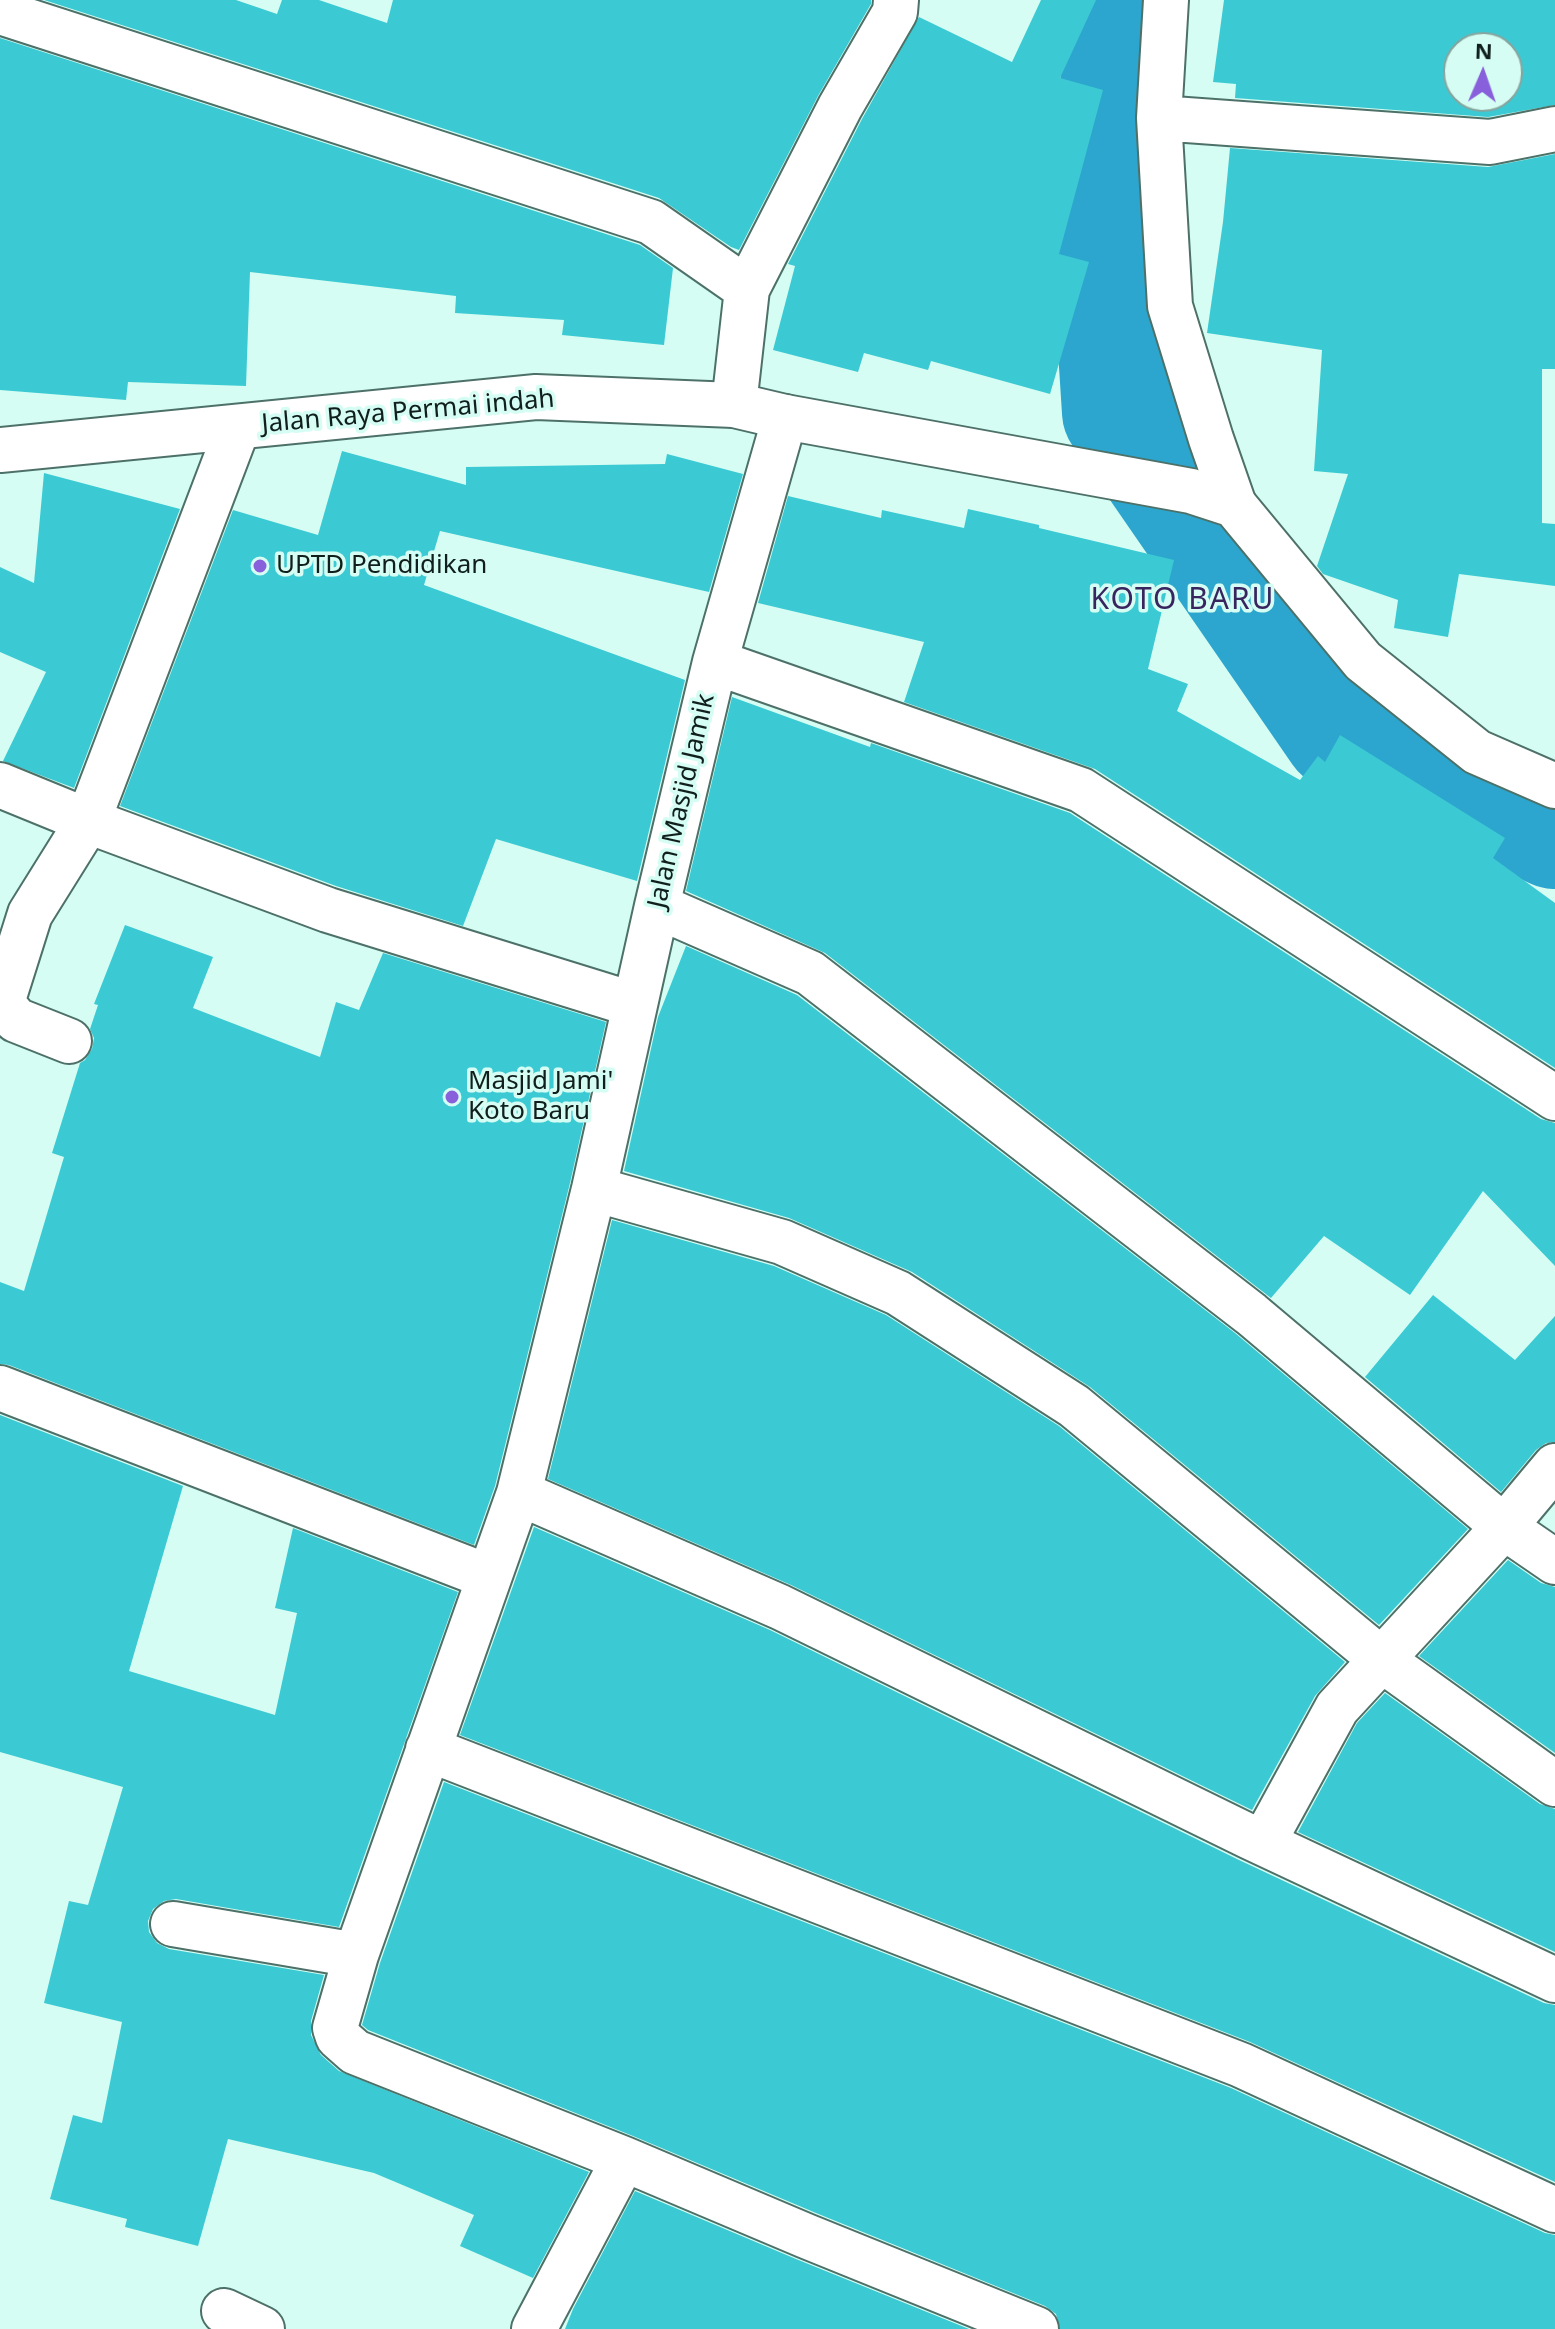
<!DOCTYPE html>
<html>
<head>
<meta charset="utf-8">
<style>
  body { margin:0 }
  #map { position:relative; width:1555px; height:2329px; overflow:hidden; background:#d5fdf3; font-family:"Noto Sans",sans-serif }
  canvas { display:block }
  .north { position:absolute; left:1443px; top:32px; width:80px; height:80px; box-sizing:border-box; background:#d5fdf3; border:2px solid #86a49d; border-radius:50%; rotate:2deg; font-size:22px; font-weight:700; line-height:32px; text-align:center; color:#101f1c }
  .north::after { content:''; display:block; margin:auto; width:28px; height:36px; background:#8860db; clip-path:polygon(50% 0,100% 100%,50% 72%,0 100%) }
</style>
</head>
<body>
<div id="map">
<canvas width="1555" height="2329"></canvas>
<div class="north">N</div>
</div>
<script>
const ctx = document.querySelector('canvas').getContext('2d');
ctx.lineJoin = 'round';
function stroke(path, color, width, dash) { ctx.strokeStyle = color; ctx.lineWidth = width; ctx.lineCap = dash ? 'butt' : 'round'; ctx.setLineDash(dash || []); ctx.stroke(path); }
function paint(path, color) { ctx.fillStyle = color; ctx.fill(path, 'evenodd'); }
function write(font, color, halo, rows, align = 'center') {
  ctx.font = font + ' "Noto Sans",sans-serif'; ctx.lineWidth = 7; ctx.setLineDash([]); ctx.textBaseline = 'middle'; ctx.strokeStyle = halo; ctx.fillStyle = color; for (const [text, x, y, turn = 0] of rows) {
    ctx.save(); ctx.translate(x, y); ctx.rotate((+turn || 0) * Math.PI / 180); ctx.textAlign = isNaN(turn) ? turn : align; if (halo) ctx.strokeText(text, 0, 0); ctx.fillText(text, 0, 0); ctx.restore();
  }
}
const river = new Path2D(`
  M1125,0L1109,225L1121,412L1341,731L1555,830`);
const building = new Path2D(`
  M44,0H236L277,14L282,0H319L387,23L393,0H871V4L818,96L739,250L731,247L659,198Z
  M1041,0H1096L1060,78L1103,90L1059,254L1089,262L1050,394L931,361L928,370L864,353L858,372L773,350L795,266L788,264L862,119L919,17L1012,62Z
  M1224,0H1555V105L1488,117L1235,98L1236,84L1213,82ZM1459,48H1507V96H1459Z
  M0,38L640,245L673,268L664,345L562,335L564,320L455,313L456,296L250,272L246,386L128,382L126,400L0,390Z
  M1230,148L1488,167L1555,154V369H1542V523L1555,524V586L1459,574L1448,637L1394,628L1398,600L1323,574L1317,566L1348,474L1314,471L1322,350L1207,333L1223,222Z
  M342,451L466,485V467L665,464L667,454L743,474L709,592L440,531L424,585L685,680L637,881L496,839L463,926L336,886L120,806L233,510L318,535Z
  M44,473L180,509L74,788L3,761L46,672L0,652V567L34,583Z
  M788,496L881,518L882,510L964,528L968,509L1039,525V528L1174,560L1148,669L1188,684L1177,711L1300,780L1318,756L1325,762L1340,735L1505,838L1493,858L1555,903V1068L1095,769L904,702L924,642L758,603Z
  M732,697L870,747L871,743L1070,813L1541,1119L1555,1123V1266L1483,1191L1410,1295L1324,1236L1271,1298L825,953L686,891Z
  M125,925L213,957L193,1008L320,1057L336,1002L359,1010L383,953L606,1022L570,1183L495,1486L474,1545L9,1365L0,1364V1282L24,1291L64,1157L52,1153L80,1063L85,1060L92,1049L94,1038L90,1029L98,1005L94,1004Z
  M686,946L797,995L1235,1333L1468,1529L1379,1625L1090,1387L912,1272L789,1218L624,1171L658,1017Z
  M612,1220L774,1266L886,1315L1059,1426L1345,1662L1315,1696L1252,1810L791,1585L548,1479Z
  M1433,1295L1515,1360L1555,1316V1442L1546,1443L1536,1450L1501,1492L1365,1377Z
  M0,1415L183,1486L129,1671L275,1715L297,1613L275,1608L293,1528L458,1592L339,1927L176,1899L164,1901L153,1909L148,1921L149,1932L157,1943L169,1949L324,1975L311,2021V2035L321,2055L339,2071L589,2172L533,2278L460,2246L474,2215L374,2173L228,2139L198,2246L125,2227L127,2219L50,2199L73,2115L102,2123L122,2022L44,2003L69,1901L88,1905L123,1787L0,1752Z
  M534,1527L770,1630L1239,1860L1544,2003L1555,2005V2182L1250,2042L460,1735Z
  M1508,1560L1541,1583L1555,1587V1753L1419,1656Z
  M1385,1693L1540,1804L1555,1809V1952L1298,1832L1357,1723Z
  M444,1782L1231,2088L1545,2233L1555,2235V2329H1060L1056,2314L1045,2306L816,2213L633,2136L368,2030L362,2025L380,1963Z
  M635,2191L796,2259L969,2329H565L573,2309Z`);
const minor = new Path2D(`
  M1166,0L1159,118L1170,306L1211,439L1234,505
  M0,12L651,222L747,289L734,405
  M1159,118L1490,142L1555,129
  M747,289L840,107L895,12L896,0
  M785,417L715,662L657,906L594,1189L519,1493L356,1955L335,2028L338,2037L355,2052L624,2159L806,2236L1036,2329
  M715,662L1081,790L1555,1098
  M0,785L88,821L328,910L635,1005
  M657,906L810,973L1251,1314L1504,1527L1555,1562
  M69,1041L16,1020L2,1003L30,914L88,821L238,427
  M594,1189L782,1242L898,1293L1074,1406L1382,1660L1555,1784
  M0,1388L489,1577
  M519,1493L780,1607L1250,1837L1555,1980
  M428,1749L1241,2065L1555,2210
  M1263,1843L1337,1708L1504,1527L1555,1466
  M173,1924L356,1955
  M224,2311L262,2329
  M534,2329L624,2159`);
const major = new Path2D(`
  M0,450L536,397L734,405L785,417L1191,491L1234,505L1363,661L1477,752L1555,786`);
const markers = [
  [260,566,8,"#8860db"],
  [452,1097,8,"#8860db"]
];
const streetNames = [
  ["Jalan Raya Permai indah",408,412,-5],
  ["Jalan Masjid Jamik",682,801,-77]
];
const poiNames = [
  ["UPTD Pendidikan",276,566],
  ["Masjid Jami'",468,1082],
  ["Koto Baru",468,1112]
];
const quarterNames = [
  ["KOTO BARU",1183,600]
];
stroke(river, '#2ca6ce', 118);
paint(building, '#3bcad3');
stroke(minor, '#4d7168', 48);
stroke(major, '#4d7168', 48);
stroke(minor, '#fff', 44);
stroke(major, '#fff', 44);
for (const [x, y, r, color] of markers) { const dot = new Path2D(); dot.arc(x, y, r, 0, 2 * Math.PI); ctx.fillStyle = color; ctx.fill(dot); stroke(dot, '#d5fdf3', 3); }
write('26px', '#101f1c', '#d5fdf3', streetNames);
write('26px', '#101f1c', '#d5fdf3', poiNames, 'left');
ctx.letterSpacing = '2px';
write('30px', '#38255f', '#d5fdf3', quarterNames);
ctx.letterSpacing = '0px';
</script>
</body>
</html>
